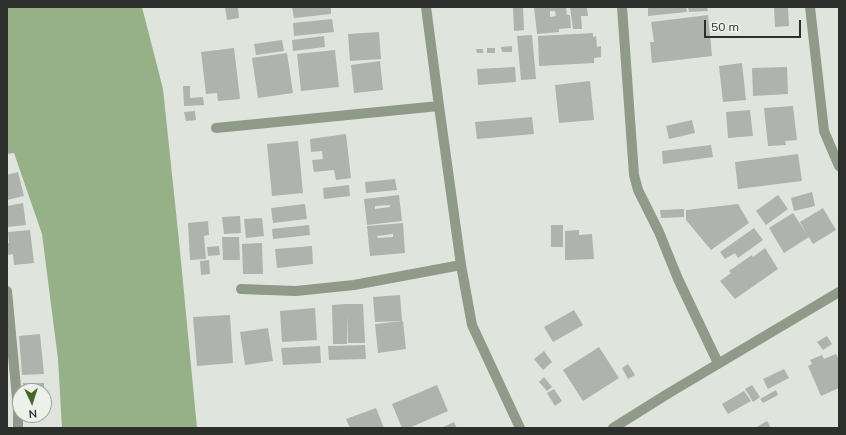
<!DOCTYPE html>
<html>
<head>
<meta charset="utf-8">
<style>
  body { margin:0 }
  #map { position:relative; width:846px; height:435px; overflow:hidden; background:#dfe4dd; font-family:Mulish,sans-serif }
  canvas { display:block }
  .frame { position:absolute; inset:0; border:8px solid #2d2f2c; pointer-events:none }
  .north { position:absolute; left:12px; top:383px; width:40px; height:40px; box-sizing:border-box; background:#edf1ea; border:1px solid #a0a39e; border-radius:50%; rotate:176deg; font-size:11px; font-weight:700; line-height:16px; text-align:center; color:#2d2f2c }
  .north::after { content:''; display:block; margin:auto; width:14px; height:18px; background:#426a26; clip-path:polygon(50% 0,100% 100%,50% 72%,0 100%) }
  .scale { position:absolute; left:704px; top:20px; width:97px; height:18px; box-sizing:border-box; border:2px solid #2d2f2c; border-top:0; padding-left:5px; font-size:12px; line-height:14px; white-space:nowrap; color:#2d2f2c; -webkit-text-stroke:3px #edf1ea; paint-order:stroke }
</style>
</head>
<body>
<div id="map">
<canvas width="846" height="435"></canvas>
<div class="frame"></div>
<div class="north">N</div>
<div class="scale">50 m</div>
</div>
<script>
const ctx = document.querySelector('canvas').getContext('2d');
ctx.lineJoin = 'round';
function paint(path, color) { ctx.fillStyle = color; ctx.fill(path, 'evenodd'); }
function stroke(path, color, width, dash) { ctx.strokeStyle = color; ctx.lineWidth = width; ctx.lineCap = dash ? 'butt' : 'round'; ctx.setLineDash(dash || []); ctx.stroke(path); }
const water = new Path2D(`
  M7,7H142L163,89L179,241L197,428H62L58,359L42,234L14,153L7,154Z`);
const building = new Path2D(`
  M225,7H238L239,18L227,20Z
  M292,7H331V14L294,18Z
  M513,7H523L524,30L514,31Z
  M534,7H566L567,15H570L571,28L559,29V32L537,34ZM550,11H555L556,16L550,17Z
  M570,7H587L588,16H581L582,29H573Z
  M648,7H686L687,12L648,16Z
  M688,7H707L708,11L689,12Z
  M774,7H788L789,26L775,27Z
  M708,15L712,56L652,63L650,42H654L651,22Z
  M332,19L334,32L294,36L293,23Z
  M379,32L381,59L350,61L348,34Z
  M593,33V37L596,36L597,47L601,46V57L594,58V63L539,66L538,36Z
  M532,35L536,79L521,80L517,36Z
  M324,36L325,47L293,51L292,40Z
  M282,40L284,51L256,55L254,44Z
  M512,46V52H502L501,47Z
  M234,48L240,99L218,101L217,93L206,94L201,52Z
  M487,48H495V53H487Z
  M476,49H483V53H477Z
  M335,50L339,87L301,91L297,54Z
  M287,53L293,93L258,98L252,58Z
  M380,61L383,90L354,93L351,65Z
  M742,63L746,100L723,102L719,66Z
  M515,67L516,82L478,85L477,69Z
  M787,67L788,94L753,96L752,68Z
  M590,81L594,120L559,123L555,85Z
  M183,86H190V98L203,97L204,105L184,106Z
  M793,106L797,140L785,141L786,145L768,146L764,108Z
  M750,110L753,136L728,138L726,112Z
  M195,111L196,120L186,121L184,112Z
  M532,117L534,134L477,139L475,122Z
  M692,120L695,133L669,139L666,126Z
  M346,134L351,178L336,180L334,170L314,172L312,160L323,159L322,151L311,152L310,139Z
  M298,141L303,193L272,196L267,144Z
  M711,145L713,157L663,164L662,151Z
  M798,154L802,181L738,189L735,162Z
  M18,172L24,196L7,200V175Z
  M395,179L397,190L366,193L365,182Z
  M349,185L350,196L324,199L323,188Z
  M812,192L815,206L794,211L791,198Z
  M399,195L402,221L367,225L364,199ZM390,205V207L375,209V206Z
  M778,195L788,209L766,225L756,211Z
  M23,203L26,225L7,227V206Z
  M305,204L307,219L273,223L271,208Z
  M738,204L749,223L711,250L686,220V210Z
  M823,208L836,230L813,244L800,222Z
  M684,209V217L661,218L660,210Z
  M793,213L809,237L784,253L769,228Z
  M240,216L241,233L224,234L222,217Z
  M262,218L264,236L246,238L244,219Z
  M208,221L209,235L204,236L206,259L190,260L188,223Z
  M403,223L405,253L370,256L367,226ZM393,234V237L378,238L377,236Z
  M309,225L310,235L273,239L272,229Z
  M551,225H563V247H551Z
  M754,228L763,240L738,258L735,253L725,259L720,252Z
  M30,230L34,263L14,265L13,254L8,255L7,243H9L8,232Z
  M579,230V235L592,234L594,259L565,260V231Z
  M222,237H239L240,260H223Z
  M262,243L263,274H243L242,244Z
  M219,246L220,255L208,256L207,247Z
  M312,246L313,264L277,268L275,249Z
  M765,248L778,269L735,299L720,281L731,273L729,271L752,255L753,257Z
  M209,260L210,274L201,275L200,261Z
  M400,295L402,321L375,322L373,297Z
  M346,304H363L365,343H348L347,315V344H333L332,305Z
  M315,308L317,340L282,342L280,311Z
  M574,310L583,325L553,342L544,327Z
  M230,315L233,363L197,366L193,317Z
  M403,321L406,349L378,353L375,324Z
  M268,328L273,361L245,365L240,332Z
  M40,334L44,374L22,375L19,336Z
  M827,336L832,344L823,350L817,342Z
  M365,345L366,359L329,360L328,346Z
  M320,346L321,363L283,365L281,348Z
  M599,347L619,378L583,401L563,370Z
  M544,351L552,362L543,370L534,359Z
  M836,354L839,360V388L821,396L808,366L812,364L810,360L822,355L824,359Z
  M628,364L635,375L628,379L622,368Z
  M784,369L789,378L768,389L763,379Z
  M544,377L552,387L547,391L539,382Z
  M23,383H44V391H23Z
  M437,385L448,411L409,428H402L392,404Z
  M752,385L760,397L753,402L745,389Z
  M554,389L562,401L555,406L547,393Z
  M776,390L778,395L763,403L760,399Z
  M744,391L751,401L728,414L722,404Z
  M376,408L384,428H350L346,419Z
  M767,421L771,428H755Z
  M454,422L457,428H441Z`);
const street = new Path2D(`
  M426,7L439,106L461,265L472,325L520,428
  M622,7L634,175L638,190L659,232L678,279L718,363
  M810,7L824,131L839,166
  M216,128L439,106
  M241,289L296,291L354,285L461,265
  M7,291L18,409V428
  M613,428L669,393L839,292`);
paint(water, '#96b088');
paint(building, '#afb3ad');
stroke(street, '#8f9a89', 10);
</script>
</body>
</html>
